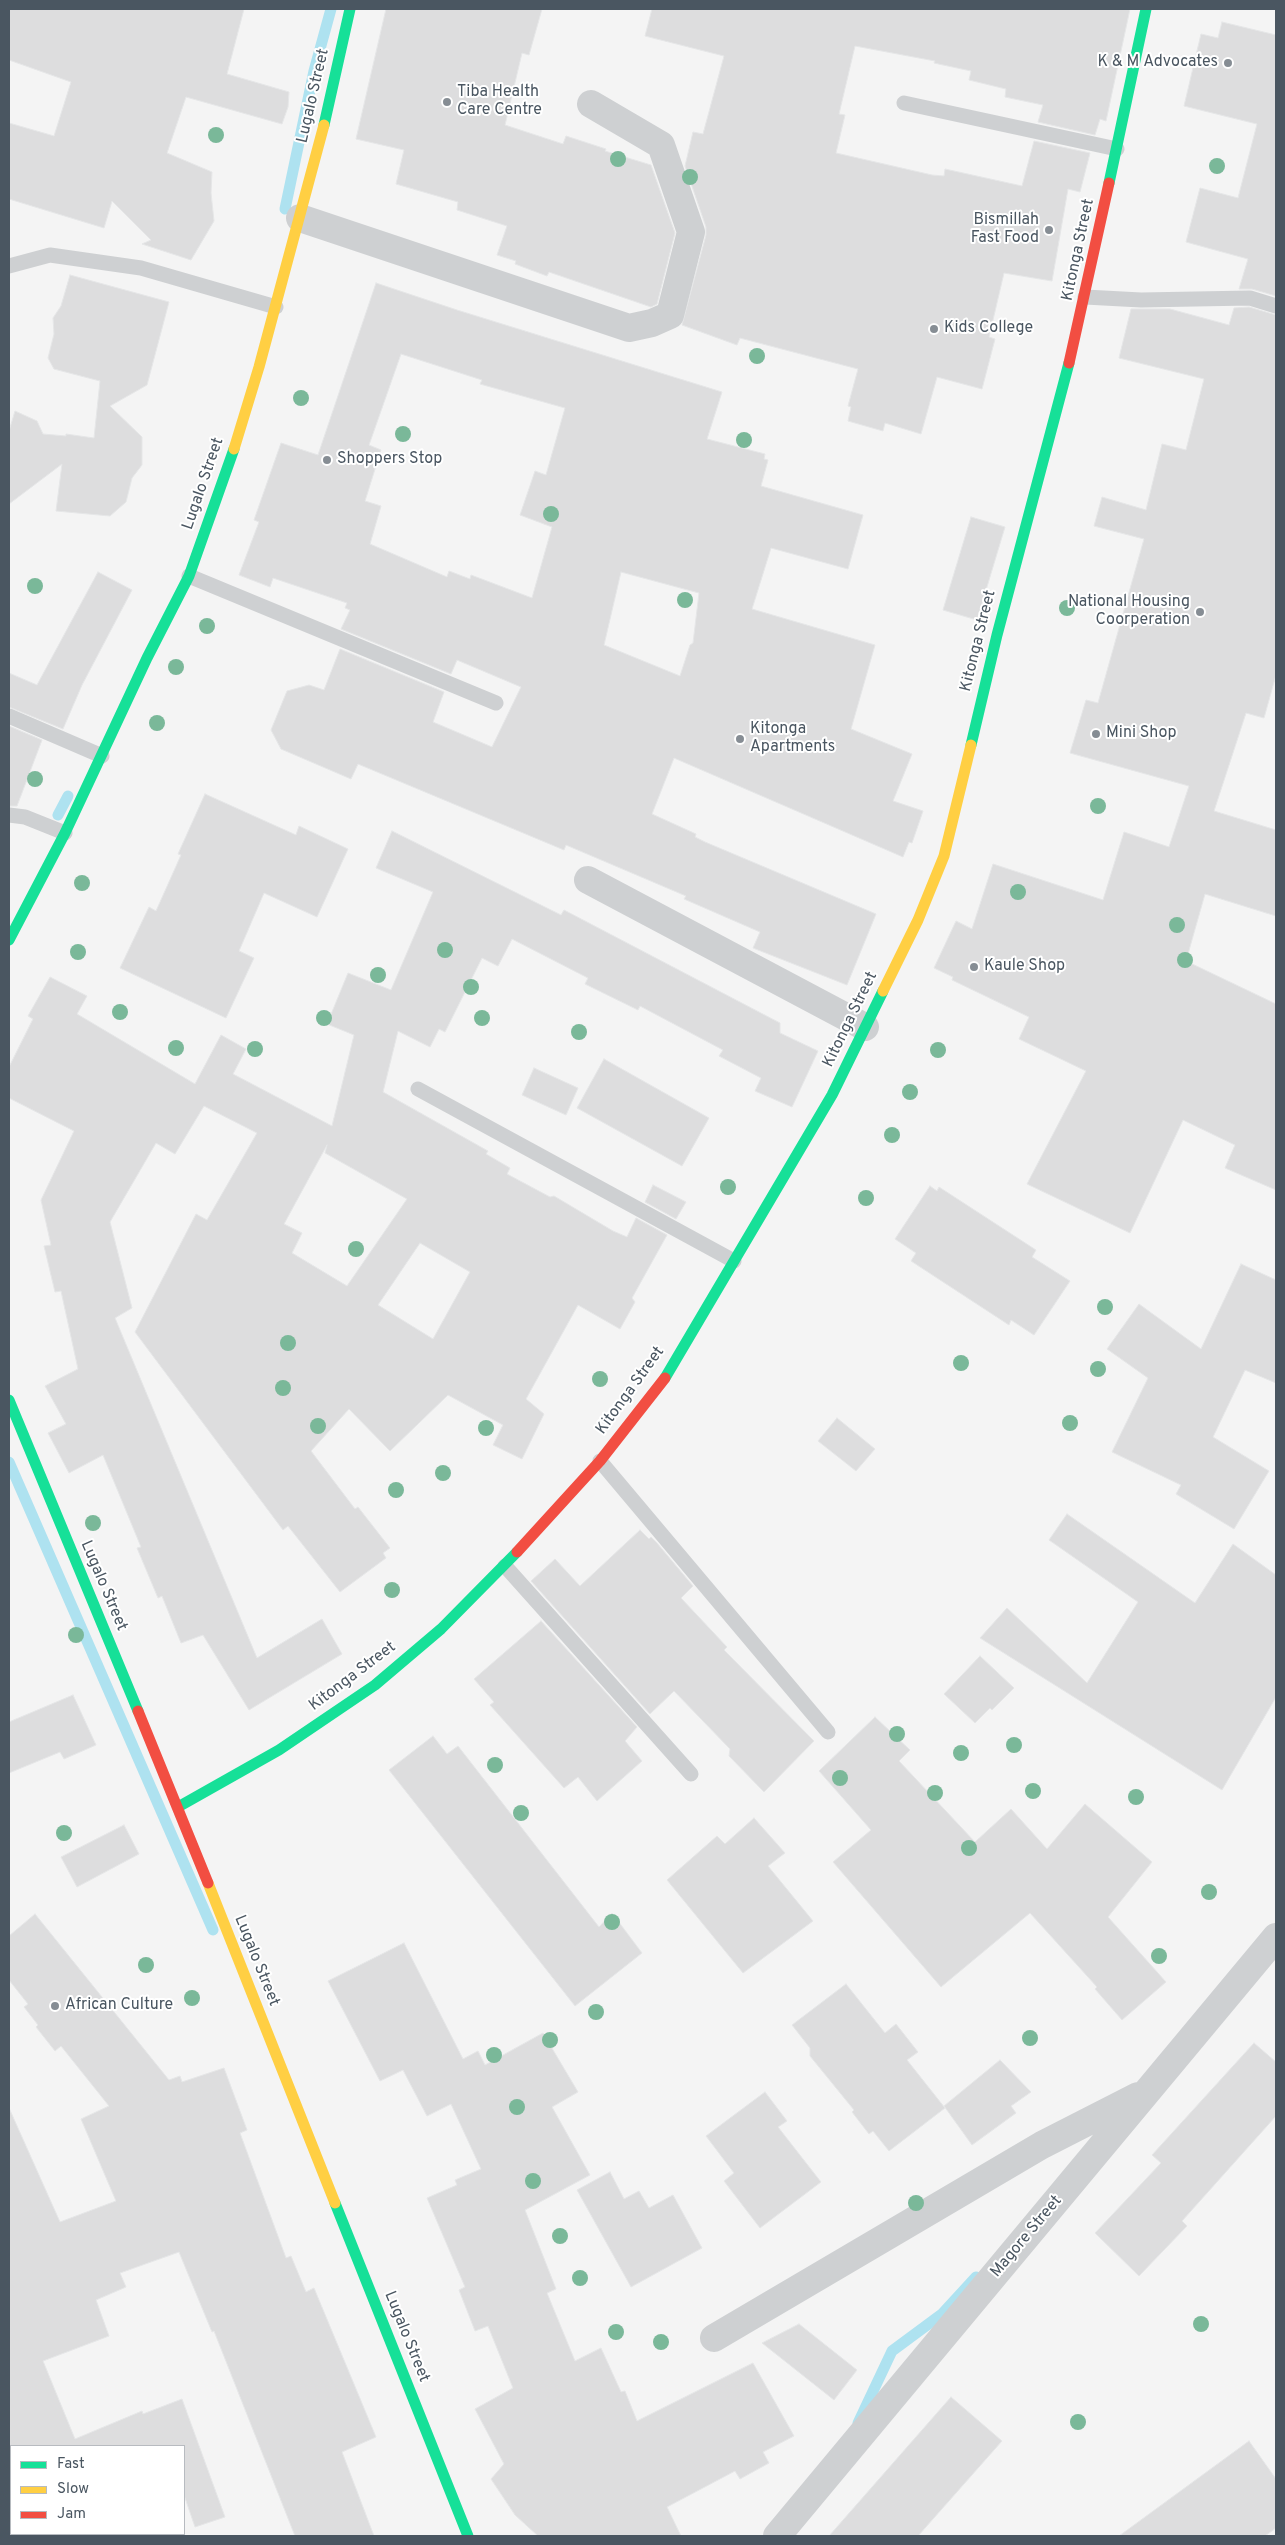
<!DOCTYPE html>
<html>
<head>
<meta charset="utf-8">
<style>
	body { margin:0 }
	#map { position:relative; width:1285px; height:2545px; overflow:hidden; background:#f4f4f4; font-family:Overpass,sans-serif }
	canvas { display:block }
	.frame { position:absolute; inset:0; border:10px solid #4a5661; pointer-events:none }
	.legend { position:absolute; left:10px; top:2445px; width:175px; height:90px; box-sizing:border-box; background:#fff; border:1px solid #b7bbc0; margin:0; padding:6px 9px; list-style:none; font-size:15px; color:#4a5661 }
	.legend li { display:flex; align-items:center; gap:10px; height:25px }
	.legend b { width:25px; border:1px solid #b7bbc0 }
</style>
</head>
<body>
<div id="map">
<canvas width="1285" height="2545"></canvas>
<div class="frame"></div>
<ul class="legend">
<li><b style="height:6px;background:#16e098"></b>Fast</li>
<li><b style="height:6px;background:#ffcf43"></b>Slow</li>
<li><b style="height:6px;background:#f24e42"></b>Jam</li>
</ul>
</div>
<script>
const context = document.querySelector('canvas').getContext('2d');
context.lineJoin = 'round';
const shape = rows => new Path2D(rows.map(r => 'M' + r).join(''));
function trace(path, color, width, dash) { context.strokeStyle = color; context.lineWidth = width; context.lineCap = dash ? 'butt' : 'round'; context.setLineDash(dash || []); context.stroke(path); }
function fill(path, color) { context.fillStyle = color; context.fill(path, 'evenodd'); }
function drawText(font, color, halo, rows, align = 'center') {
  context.font = font + ' Overpass,sans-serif'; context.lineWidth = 4; context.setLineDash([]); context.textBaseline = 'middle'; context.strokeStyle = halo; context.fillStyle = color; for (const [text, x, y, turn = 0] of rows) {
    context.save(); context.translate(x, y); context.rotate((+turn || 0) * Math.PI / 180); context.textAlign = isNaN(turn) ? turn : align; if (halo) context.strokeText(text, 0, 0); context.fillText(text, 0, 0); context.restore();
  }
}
trace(shape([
	[285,209,314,71,331,9],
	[58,815,68,796],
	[9,1462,213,1930],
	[858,2423,892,2351,942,2314,976,2277]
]), '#aee2f0', 11);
const building = shape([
	[9,9,244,9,227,74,289,92,288,107,282,124,186,97,167,153,212,172,211,193,214,221,191,260,142,244,151,240,112,201,104,228,9,199,9,123,54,136,71,82,9,60,9,9],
	[386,9,542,9,529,55,522,53,505,125,563,144,566,136,606,149,605,151,651,165,675,233,657,304,651,307,549,272,547,276,515,264,516,261,497,255,507,226,457,210,458,202,396,184,404,150,356,139,386,9],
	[652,9,1130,9,1106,121,1100,119,1095,135,1038,122,1043,105,1005,97,1006,89,969,80,971,71,934,63,935,61,855,46,839,114,845,115,836,153,932,175,944,176,945,169,1022,186,1034,141,1090,153,1080,192,1068,189,1052,281,1004,273,989,337,995,339,982,389,937,377,921,434,885,423,883,431,848,421,851,407,848,406,858,369,740,338,737,345,682,325,706,235,706,227,685,166,693,132,703,134,724,56,645,36,652,9],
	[1222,22,1276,35,1276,296,1252,289,1239,289,1248,259,1186,242,1200,188,1238,198,1257,124,1184,106,1201,34,1218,38,1222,22],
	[70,275,169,302,147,385,110,406,142,437,142,465,132,478,126,502,110,516,56,511,62,464,9,504,9,431,15,411,37,421,43,434,66,436,66,434,94,438,100,381,54,369,48,358,54,334,53,318,61,306,70,275],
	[376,283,457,310,722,392,707,439,765,454,764,459,768,460,761,486,863,515,848,569,771,548,752,609,875,645,851,729,912,754,893,801,923,811,912,843,909,842,903,857,674,758,652,814,696,834,695,837,705,842,876,914,847,985,753,948,760,932,684,899,686,896,566,845,564,850,358,764,351,779,281,749,271,730,287,691,309,685,324,690,340,649,444,692,433,722,492,747,521,687,457,660,451,674,341,629,350,610,345,608,347,603,273,578,270,587,239,575,259,522,254,520,281,443,318,455,376,283],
	[401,354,482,380,480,384,565,408,546,475,535,471,520,515,552,527,532,598,471,575,470,579,449,571,447,577,370,544,381,506,365,501,381,450,369,445,401,354],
	[621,572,699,593,693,643,690,645,680,676,604,645,621,572],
	[1249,307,1276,315,1276,675,1264,718,1246,713,1214,811,1276,830,1276,916,1205,894,1186,961,1276,1004,1276,1190,1225,1168,1235,1145,1183,1120,1130,1233,1027,1184,1086,1071,1019,1039,1029,1017,952,980,953,977,934,968,956,921,972,929,993,864,1103,900,1124,832,1169,847,1189,786,1070,753,1086,700,1098,703,1144,539,1094,526,1102,497,1146,510,1162,444,1186,450,1204,379,1119,358,1131,309,1170,309,1229,325,1234,308,1249,307],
	[971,517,1005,527,977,620,943,610,971,517],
	[98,572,132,590,82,685,63,729,9,707,9,673,37,685,98,572],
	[9,726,42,740,17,806,9,806,9,726],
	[205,794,296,835,299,826,348,849,317,917,264,893,239,951,254,958,226,1018,120,968,149,907,156,911,181,855,178,854,205,794],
	[392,831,561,915,564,910,780,1023,780,1033,818,1051,792,1107,755,1091,761,1078,719,1056,723,1050,640,1006,638,1010,585,984,588,978,512,939,498,966,482,958,445,1032,439,1029,430,1047,398,1031,383,1092,488,1151,486,1154,510,1168,507,1174,550,1197,554,1196,613,1231,627,1237,636,1218,667,1235,632,1298,635,1302,620,1329,578,1305,526,1399,544,1414,522,1459,493,1445,503,1425,448,1395,390,1451,349,1409,311,1451,355,1509,358,1507,390,1548,383,1553,386,1558,340,1592,288,1526,283,1530,135,1332,196,1214,207,1220,257,1133,204,1106,175,1154,156,1143,110,1222,132,1308,115,1318,257,1658,322,1619,342,1654,249,1710,203,1635,181,1643,162,1596,158,1598,137,1548,141,1547,103,1455,69,1473,48,1433,66,1424,45,1386,78,1369,61,1291,55,1292,44,1246,51,1245,41,1200,74,1131,9,1098,9,1067,33,1019,28,1016,50,977,87,996,77,1014,195,1084,221,1035,246,1049,233,1074,332,1126,354,1035,327,1024,348,973,391,990,433,892,376,868,392,831],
	[327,1145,325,1153,407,1199,347,1286,292,1253,302,1233,284,1224,327,1145],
	[420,1243,470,1272,433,1339,378,1305,420,1243],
	[604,1059,709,1118,682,1166,577,1108,604,1059],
	[534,1068,578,1088,566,1115,522,1095,534,1068],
	[653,1185,686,1202,676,1219,645,1202,653,1185],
	[930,1186,937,1191,939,1187,1036,1250,1032,1257,1070,1281,1034,1335,1011,1320,1009,1325,911,1261,916,1253,895,1239,930,1186],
	[1241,1264,1276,1280,1276,1383,1245,1370,1213,1437,1269,1471,1234,1529,1176,1494,1181,1485,1112,1452,1148,1378,1107,1349,1139,1304,1201,1349,1241,1264],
	[837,1418,875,1449,856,1471,818,1441,837,1418],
	[1067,1514,1195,1603,1233,1544,1276,1575,1276,1697,1222,1790,980,1638,1007,1608,1087,1683,1138,1602,1049,1540,1067,1514],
	[640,1530,649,1539,651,1537,657,1543,693,1586,681,1598,727,1647,724,1650,814,1741,764,1792,729,1756,730,1749,674,1691,650,1714,531,1581,555,1559,580,1586,640,1530],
	[541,1621,637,1727,625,1741,642,1761,597,1801,578,1777,564,1788,490,1705,494,1702,474,1679,541,1621],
	[980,1656,1014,1688,992,1710,990,1708,975,1723,944,1694,980,1656],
	[73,1695,96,1745,64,1759,60,1752,9,1773,9,1722,73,1695],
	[875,1717,910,1750,899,1761,975,1842,1011,1809,1047,1849,1085,1804,1152,1862,1108,1917,1166,1982,1122,2020,1095,1989,1097,1987,1030,1913,941,1987,833,1862,871,1830,819,1771,875,1717],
	[433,1736,447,1754,458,1746,599,1927,612,1913,642,1953,575,2006,389,1770,433,1736],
	[754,1818,785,1853,768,1866,813,1921,743,1973,667,1880,717,1836,725,1844,754,1818],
	[124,1825,139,1854,77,1887,61,1857,124,1825],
	[35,1914,169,2080,180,2076,182,2082,224,2068,247,2130,240,2133,286,2258,291,2256,306,2292,314,2288,376,2437,342,2452,374,2536,295,2536,214,2331,212,2332,179,2252,120,2273,126,2287,96,2300,109,2336,43,2361,75,2439,142,2411,143,2414,182,2399,225,2517,195,2527,184,2495,184,2446,9,2446,9,2108,60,2222,116,2201,81,2119,109,2106,61,2046,55,2051,36,2027,38,2025,24,2007,28,2004,9,1980,9,1936,35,1914],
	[404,1943,463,2059,478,2051,485,2065,543,2033,578,2092,552,2107,590,2175,525,2210,556,2289,547,2293,575,2361,601,2348,621,2392,625,2391,637,2421,753,2363,794,2436,763,2452,769,2463,740,2479,735,2471,667,2507,681,2536,538,2536,515,2515,491,2479,504,2464,475,2409,513,2388,488,2326,475,2331,459,2290,465,2287,427,2198,457,2185,455,2180,481,2169,451,2104,427,2116,403,2070,380,2081,328,1981,404,1943],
	[846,1984,885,2033,896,2024,918,2052,907,2060,945,2108,889,2151,873,2131,869,2134,852,2112,854,2110,810,2056,810,2048,792,2025,846,1984],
	[1254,2043,1276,2062,1276,2116,1182,2221,1187,2226,1139,2276,1095,2233,1161,2163,1152,2155,1254,2043],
	[1000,2060,1031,2092,1011,2106,1016,2113,972,2145,944,2106,1000,2060],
	[765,2092,787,2121,778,2127,821,2182,760,2228,724,2181,734,2173,706,2136,765,2092],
	[610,2172,624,2199,639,2191,649,2208,673,2195,702,2248,631,2287,577,2190,610,2172],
	[799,2324,857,2370,834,2400,762,2343,799,2324],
	[951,2397,1002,2441,918,2536,829,2536,951,2397],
	[1249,2441,1276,2479,1276,2528,1265,2536,1119,2536,1249,2441]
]);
fill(building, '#ddddde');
trace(building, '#e5e6e7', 1);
trace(shape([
	[904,103,1117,149],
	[9,266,50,255,141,268,276,307],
	[1085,297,1141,300,1250,298,1276,306],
	[189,576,496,703],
	[9,716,102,756],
	[9,815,25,817,65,833],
	[418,1089,734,1261],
	[600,1461,828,1732],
	[505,1566,691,1774]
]), '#ced0d2', 15);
trace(shape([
	[300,218,629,328,652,323,670,315,691,232,661,145,591,104],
	[588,880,865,1027],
	[714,2338,1042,2145,1138,2096],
	[777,2536,1276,1937]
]), '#ced0d2', 28);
trace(shape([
	[324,125,350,9],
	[1109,183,1146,9],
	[971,745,997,635,1069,363],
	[9,940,65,833,147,658,189,576,234,449],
	[665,1378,832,1095,883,991],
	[9,1400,138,1711],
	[178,1807,279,1750,375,1685,441,1629,517,1552],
	[335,2203,468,2536]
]), '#16e098', 11);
trace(shape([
	[234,449,259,367,324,125],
	[883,991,918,920,944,856,971,745],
	[208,1883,335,2203]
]), '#ffcf43', 11);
trace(shape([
	[1069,363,1109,183],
	[517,1552,600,1461,665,1378],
	[138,1711,208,1883]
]), '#f24e42', 11);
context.fillStyle = '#7ab899';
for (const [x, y] of [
	[216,135],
	[618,159],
	[1217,166],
	[690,177],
	[757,356],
	[301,398],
	[403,434],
	[744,440],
	[551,514],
	[35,586],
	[685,600],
	[1067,608],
	[207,626],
	[176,667],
	[157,723],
	[35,779],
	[1098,806],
	[82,883],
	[1018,892],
	[1177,925],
	[445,950],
	[78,952],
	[1185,960],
	[378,975],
	[471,987],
	[120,1012],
	[324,1018],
	[482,1018],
	[579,1032],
	[176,1048],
	[255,1049],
	[938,1050],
	[910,1092],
	[892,1135],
	[728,1187],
	[866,1198],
	[356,1249],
	[1105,1307],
	[288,1343],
	[961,1363],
	[1098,1369],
	[600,1379],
	[283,1388],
	[1070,1423],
	[318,1426],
	[486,1428],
	[443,1473],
	[396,1490],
	[93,1523],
	[392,1590],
	[76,1635],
	[897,1734],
	[1014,1745],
	[961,1753],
	[495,1765],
	[840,1778],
	[1033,1791],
	[935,1793],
	[1136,1797],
	[521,1813],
	[64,1833],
	[969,1848],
	[1209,1892],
	[612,1922],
	[1159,1956],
	[146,1965],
	[192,1998],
	[596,2012],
	[1030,2038],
	[550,2040],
	[494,2055],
	[517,2107],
	[533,2181],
	[916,2203],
	[560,2236],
	[580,2278],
	[1201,2324],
	[616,2332],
	[661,2342],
	[1078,2422]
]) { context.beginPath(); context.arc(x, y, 8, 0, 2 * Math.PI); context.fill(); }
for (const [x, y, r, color] of [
	[1228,63,5,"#868d94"],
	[447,102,5,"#868d94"],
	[1049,230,5,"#868d94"],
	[934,329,5,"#868d94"],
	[327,460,5,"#868d94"],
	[1200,612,5,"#868d94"],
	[1096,734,5,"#868d94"],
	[740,739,5,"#868d94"],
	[974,967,5,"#868d94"],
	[55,2006,5,"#868d94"]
]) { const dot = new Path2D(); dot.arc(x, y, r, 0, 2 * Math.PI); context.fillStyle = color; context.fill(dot); trace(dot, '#fff', 2); }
drawText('16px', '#4a5661', '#fff', [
	["K & M Advocates",1218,63,"right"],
	["Tiba Health",457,93],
	["Care Centre",457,111],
	["Bismillah",1039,221,"right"],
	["Fast Food",1039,239,"right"],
	["Kids College",944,329],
	["Shoppers Stop",337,460],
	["National Housing",1190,603,"right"],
	["Coorperation",1190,621,"right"],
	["Kitonga",750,730],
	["Apartments",750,748],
	["Mini Shop",1106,734],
	["Kaule Shop",984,967],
	["African Culture",65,2006]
], 'left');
drawText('16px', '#4a5661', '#fff', [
	["Lugalo Street",314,96,-77],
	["Kitonga Street",1079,250,-78],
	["Lugalo Street",204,484,-71],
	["Kitonga Street",979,641,-76],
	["Kitonga Street",851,1020,-64],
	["Kitonga Street",631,1391,-54],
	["Lugalo Street",103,1586,67],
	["Kitonga Street",353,1677,-37],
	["Lugalo Street",256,1961,68],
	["Magore Street",1027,2237,-50],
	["Lugalo Street",406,2337,68]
]);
</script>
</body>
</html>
